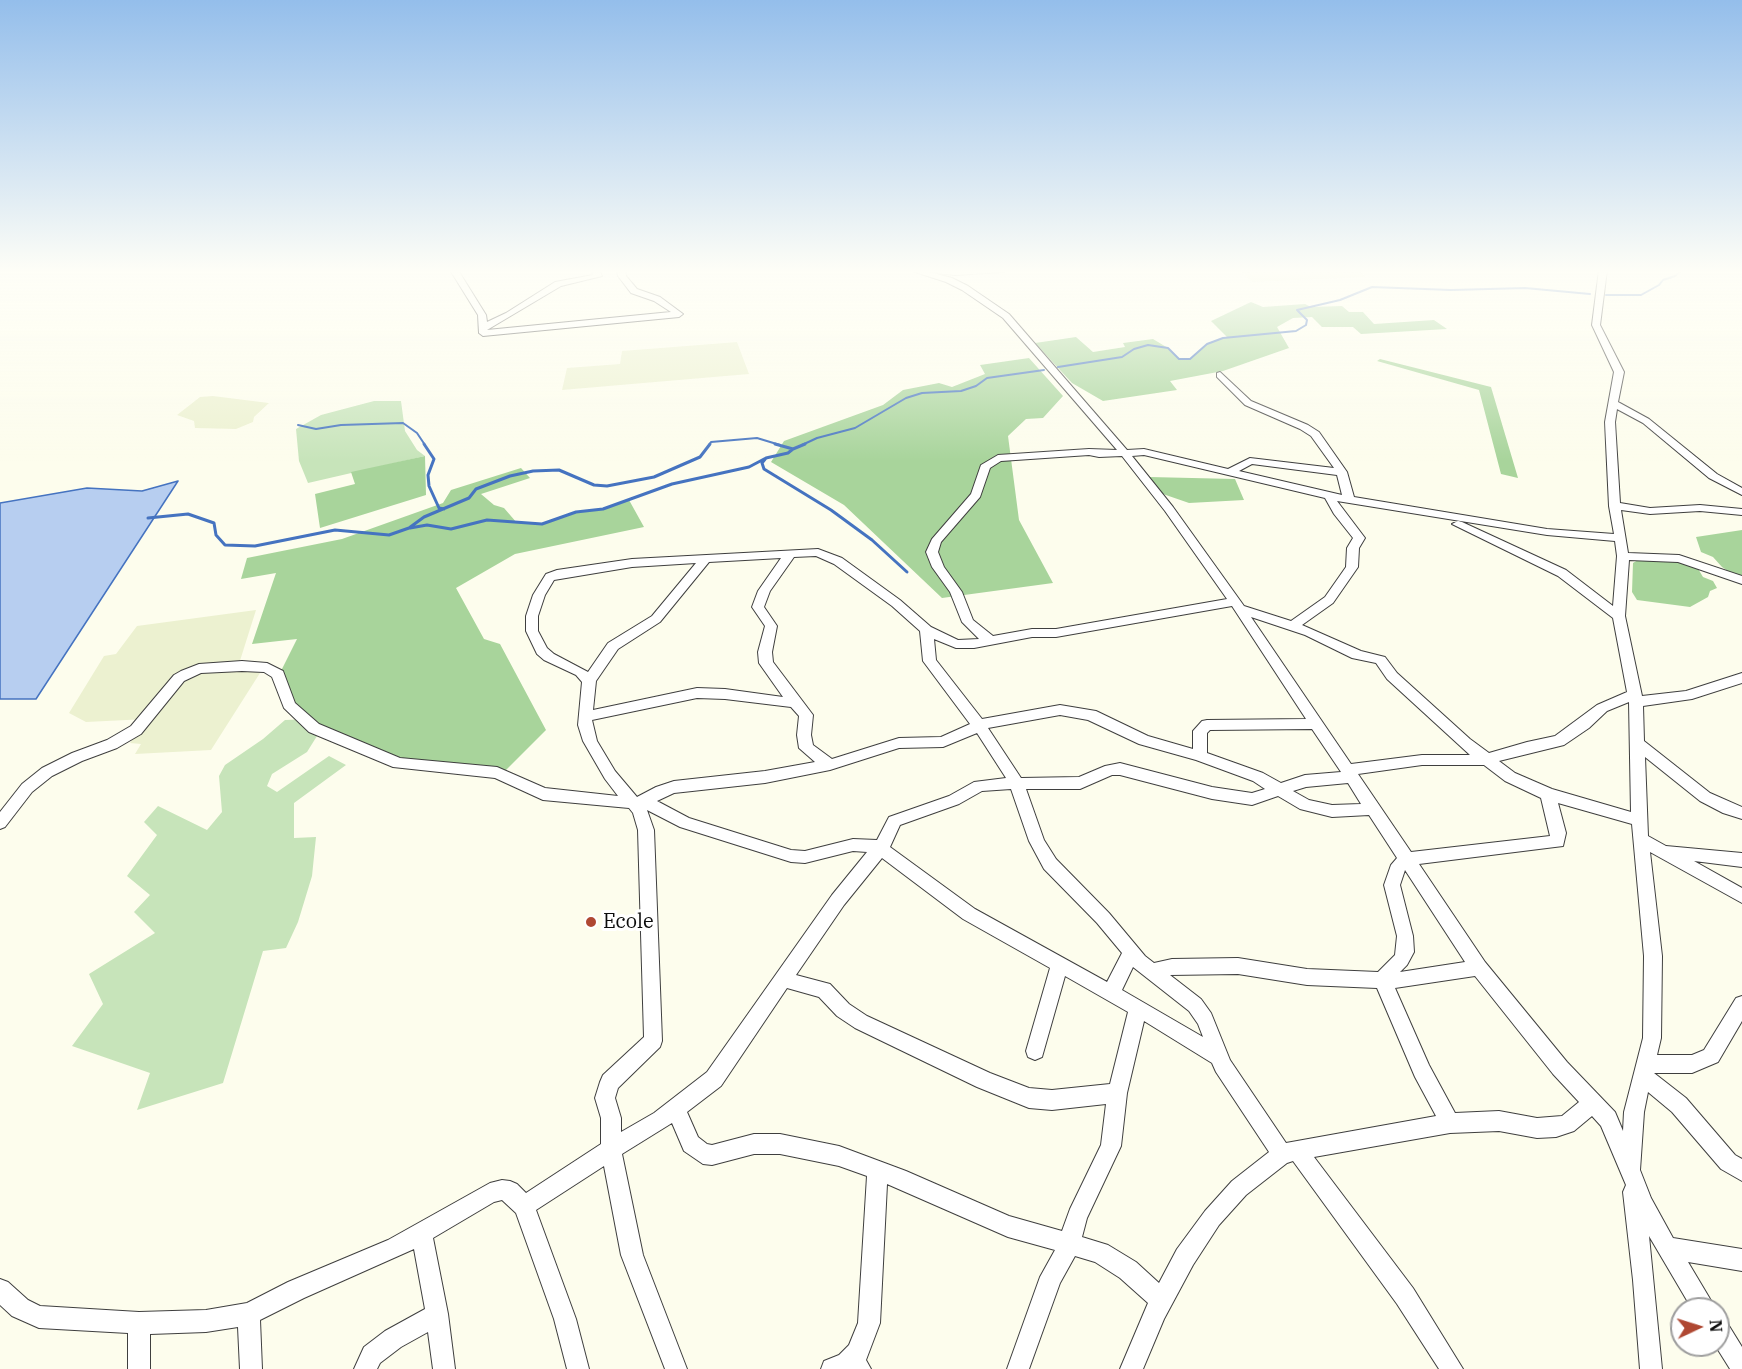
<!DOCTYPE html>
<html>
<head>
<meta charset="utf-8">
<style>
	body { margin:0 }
	#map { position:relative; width:1742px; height:1369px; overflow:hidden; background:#fdfded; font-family:"IBM Plex Serif",serif }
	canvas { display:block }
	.north { position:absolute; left:1670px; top:1297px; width:60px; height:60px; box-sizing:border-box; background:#fff; border:2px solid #9e9e9e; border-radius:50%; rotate:86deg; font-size:16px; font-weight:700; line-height:24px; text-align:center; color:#0c0c0c }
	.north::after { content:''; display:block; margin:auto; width:21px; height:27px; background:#af4832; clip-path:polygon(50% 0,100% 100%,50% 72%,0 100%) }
</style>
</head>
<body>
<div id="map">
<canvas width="1742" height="1369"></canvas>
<div class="north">N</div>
</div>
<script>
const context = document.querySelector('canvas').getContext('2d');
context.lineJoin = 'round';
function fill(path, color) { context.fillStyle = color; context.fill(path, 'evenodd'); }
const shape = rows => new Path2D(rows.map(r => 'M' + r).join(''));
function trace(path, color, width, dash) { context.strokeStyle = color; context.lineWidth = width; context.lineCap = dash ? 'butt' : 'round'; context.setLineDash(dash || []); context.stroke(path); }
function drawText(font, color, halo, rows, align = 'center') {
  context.font = font + ' "IBM Plex Serif",serif'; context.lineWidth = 6; context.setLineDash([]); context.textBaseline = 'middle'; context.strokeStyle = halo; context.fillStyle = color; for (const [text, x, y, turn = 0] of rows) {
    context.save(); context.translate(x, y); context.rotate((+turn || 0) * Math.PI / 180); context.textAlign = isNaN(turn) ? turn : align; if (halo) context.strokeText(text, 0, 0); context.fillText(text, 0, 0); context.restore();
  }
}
fill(shape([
	[1240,270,1358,270,1366,277,1252,282],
	[737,342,749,374,562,390,567,368,620,364,622,351],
	[213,396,269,403,254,417,253,422,236,429,195,428,194,421,177,415,200,397],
	[256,610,238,667,260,673,211,750,135,754,141,744,130,743,147,719,86,722,69,713,104,656,116,654,137,626]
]), '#ecf1d0');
fill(shape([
	[374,401,401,401,405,431,417,450,425,456,308,483,299,461,296,429,321,415],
	[311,719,322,728,307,752,272,774,267,786,277,792,329,756,346,765,294,803,294,838,316,837,312,876,298,922,286,948,263,951,223,1083,137,1110,150,1073,72,1046,103,1004,89,974,155,933,134,912,150,895,127,876,157,835,144,822,158,806,207,830,222,812,219,776,225,765,263,739,285,720]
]), '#c7e4ba');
fill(shape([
	[1251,302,1263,307,1305,304,1311,307,1342,306,1349,312,1363,312,1374,324,1434,320,1447,329,1361,334,1353,327,1322,327,1312,317,1293,318,1277,327,1289,348,1223,371,1170,381,1177,390,1103,401,1072,383,1035,343,1076,337,1093,352,1125,347,1123,343,1153,339,1168,348,1179,359,1190,359,1207,344,1227,337,1211,321],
	[1029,358,1063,396,1043,418,1026,419,1008,436,1019,520,1053,583,942,598,844,505,771,462,784,441,883,405,903,390,939,383,952,387,985,374,980,365],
	[1380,359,1491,387,1518,478,1501,474,1479,390,1377,361],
	[425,456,426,495,320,528,315,494,355,484,351,472],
	[521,468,530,478,481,494,494,505,504,508,517,523,542,524,576,512,603,509,629,500,644,527,515,554,456,588,484,639,500,644,546,730,505,771,429,763,385,755,362,742,322,728,296,710,280,673,297,639,252,644,276,573,241,579,247,558,342,539,443,503,451,490],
	[1149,477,1235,479,1244,500,1189,503,1163,494],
	[1742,530,1742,578,1735,576,1722,567,1713,557,1701,552,1696,537],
	[1638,560,1694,562,1703,577,1713,581,1717,588,1710,591,1708,597,1690,607,1637,600,1632,592,1633,563]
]), '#a8d49b');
const water = shape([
	[178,481,36,699,0,699,0,503,87,488,142,491,178,481]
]);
fill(water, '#b7cef0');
trace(water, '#4573c0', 1.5);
trace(shape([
	[1606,295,1641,295,1659,285,1663,280,1675,276,1680,272,1679,270],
	[1058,367,1122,357,1134,349,1148,345,1168,348,1179,359,1190,359,1207,344,1223,338,1296,331,1306,325,1307,320,1297,310,1340,300,1372,287,1451,290,1525,288,1590,294],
	[298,425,316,429,341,425,403,423,417,433,425,445],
	[709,445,711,442,757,438,780,445],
	[802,445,817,438,855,428,906,398,922,393,961,391,976,386,987,378,1044,370]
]), '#4573c0', 2);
trace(shape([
	[424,444,434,459,428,475,429,486,439,508,444,509],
	[775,444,793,449,805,444],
	[793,449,788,453,766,458,762,463,764,469,831,510,872,540,907,572],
	[148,518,188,514,214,523,216,535,225,545,255,546,335,530,389,535,409,528,424,517,469,498,476,489,510,476,533,471,559,470,594,485,607,486,654,477,700,457,710,444],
	[410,528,427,525,451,529,487,520,542,524,576,512,603,509,672,484,749,467,766,458]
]), '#4573c0', 3);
const minor = shape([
	[450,270,458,270,486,315,487,322,506,313,555,282,593,275,591,270,599,270,602,276,561,286,487,330,671,312,654,301,631,293,618,276,617,270,625,270,626,276,637,289,660,297,683,314,679,317,483,336,479,333,478,315,450,270],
	[909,270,921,270,952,278,968,286,1009,314,1127,450,1144,449,1228,469,1250,458,1334,468,1311,436,1300,429,1245,405,1217,377,1217,373,1220,372,1251,401,1308,425,1319,432,1347,472,1354,497,1547,529,1614,534,1609,506,1605,422,1614,372,1592,325,1599,270,1607,270,1600,325,1624,372,1618,402,1649,419,1717,474,1742,488,1742,495,1709,478,1643,423,1617,409,1615,422,1620,503,1650,508,1700,505,1742,509,1742,515,1700,511,1650,514,1621,510,1628,553,1679,555,1742,576,1742,584,1678,562,1629,560,1625,616,1642,696,1686,691,1742,673,1742,683,1692,699,1643,706,1644,741,1710,793,1742,807,1742,819,1723,813,1700,801,1645,757,1648,836,1666,846,1742,853,1742,867,1694,861,1742,888,1742,903,1650,852,1662,956,1661,1038,1657,1055,1692,1055,1704,1050,1736,998,1742,996,1742,1021,1718,1062,1692,1073,1654,1073,1686,1098,1735,1155,1742,1159,1742,1181,1721,1169,1672,1112,1648,1092,1644,1112,1640,1170,1651,1198,1673,1238,1742,1249,1742,1271,1688,1262,1716,1309,1692,1309,1649,1236,1662,1369,1640,1369,1633,1280,1623,1192,1626,1185,1601,1126,1592,1116,1574,1131,1556,1137,1537,1138,1499,1131,1450,1133,1314,1157,1413,1288,1463,1369,1439,1369,1397,1304,1293,1161,1287,1163,1246,1195,1219,1225,1193,1265,1164,1319,1143,1369,1120,1369,1148,1303,1120,1278,1095,1262,1075,1256,1060,1283,1029,1369,1007,1369,1040,1277,1055,1250,1008,1237,887,1184,880,1323,866,1360,871,1369,821,1369,824,1361,839,1355,849,1345,858,1323,867,1176,839,1166,780,1154,754,1154,712,1165,703,1164,684,1151,672,1123,622,1154,643,1255,687,1369,665,1369,621,1255,604,1166,536,1210,576,1319,589,1369,567,1369,554,1319,516,1213,502,1200,494,1202,433,1238,448,1314,455,1369,433,1369,428,1332,401,1347,380,1363,377,1369,354,1369,364,1347,385,1331,425,1309,414,1249,304,1298,260,1320,262,1369,240,1369,238,1327,206,1332,150,1334,150,1369,128,1369,128,1333,39,1328,12,1316,0,1305,0,1279,8,1282,28,1300,40,1306,139,1312,206,1310,247,1303,288,1282,388,1240,490,1183,502,1180,510,1181,517,1184,526,1193,601,1144,601,1118,595,1098,600,1082,603,1075,644,1037,638,830,633,813,629,808,543,800,495,778,393,767,309,732,284,708,272,677,264,672,242,671,201,673,184,681,141,734,117,748,82,761,52,776,32,792,5,827,0,829,0,812,22,784,42,768,72,753,107,740,131,726,174,675,181,671,199,664,242,661,267,663,283,671,295,703,319,724,400,758,497,767,545,788,618,796,605,779,583,741,578,725,582,682,576,675,544,660,537,654,526,631,526,616,533,595,546,574,557,570,632,559,818,549,842,558,900,600,931,627,958,640,979,639,962,622,950,592,932,567,926,552,932,539,971,494,981,465,998,455,1089,449,1117,450,1003,318,962,290,946,282,909,270],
	[1089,455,1099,457,1122,456,1165,511,1227,599,1056,629,1032,629,993,636,973,620,962,592,944,567,938,552,941,542,980,497,990,468,1001,461,1089,455],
	[1144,455,1325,498,1334,514,1353,538,1347,548,1346,567,1325,597,1291,621,1244,606,1173,507,1132,456,1144,455],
	[1252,464,1337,475,1342,495,1239,471,1252,464],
	[1337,501,1547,535,1615,541,1617,556,1613,606,1566,570,1462,522,1458,521,1452,524,1558,576,1613,618,1627,692,1597,705,1555,736,1527,742,1489,753,1470,739,1397,673,1385,657,1361,651,1302,625,1333,603,1358,567,1359,548,1365,538,1337,501],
	[816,556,834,564,892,606,920,631,923,661,970,724,941,737,899,738,832,759,813,745,811,735,813,715,773,662,772,652,777,626,764,607,770,591,794,557,816,556],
	[781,558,758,591,752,607,765,626,758,652,759,663,783,697,725,689,697,688,593,710,596,681,618,649,660,622,709,562,781,558],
	[696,563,652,616,608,643,588,672,554,654,547,648,538,631,538,616,545,595,554,580,632,567,696,563],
	[1232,606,1306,719,1207,720,1202,721,1193,731,1193,749,1148,736,1096,711,1060,705,982,719,936,660,934,639,956,648,974,648,1032,637,1056,637,1232,606],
	[1251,617,1305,635,1352,658,1376,663,1387,679,1470,755,1422,755,1351,764,1251,617],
	[697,698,725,699,791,707,799,716,797,735,799,748,815,762,765,771,674,781,656,787,637,797,615,771,597,741,592,720,697,698],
	[1629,702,1631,812,1552,789,1515,773,1499,761,1564,745,1589,728,1607,711,1629,702],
	[1060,715,1088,720,1139,744,1196,760,1253,781,1265,789,1252,793,1212,787,1120,763,1105,766,1079,777,1021,778,988,728,1060,715],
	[1312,729,1341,772,1305,775,1281,783,1263,773,1207,753,1207,733,1210,730,1312,729],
	[977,733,1006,778,974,782,949,796,889,817,877,840,853,839,805,851,791,850,689,818,657,801,674,793,765,783,830,770,899,748,943,747,977,733],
	[1422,765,1484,765,1505,781,1541,798,1550,836,1411,852,1358,774,1422,765],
	[1112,775,1120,775,1212,799,1252,805,1278,796,1300,809,1332,817,1369,815,1397,858,1391,865,1384,885,1397,936,1395,955,1378,972,1307,969,1238,958,1172,959,1154,963,1145,956,1109,913,1056,859,1044,840,1026,789,1080,789,1112,775],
	[1348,783,1361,804,1332,805,1309,800,1293,791,1306,787,1348,783],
	[1011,789,1029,841,1044,869,1097,923,1122,953,1107,982,975,909,890,847,900,825,959,804,982,791,1011,789],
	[1558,803,1632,824,1644,956,1643,1038,1624,1112,1623,1131,1615,1112,1567,1062,1485,962,1419,864,1563,846,1566,833,1558,803],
	[647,810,680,827,791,862,805,863,853,851,867,852,832,895,707,1072,654,1113,621,1132,621,1118,615,1098,618,1088,660,1047,662,1041,654,830,647,810],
	[882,858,963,919,1050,968,1026,1051,1028,1057,1035,1060,1042,1057,1065,976,1128,1012,1110,1084,1052,1090,1029,1088,990,1073,867,1016,849,1004,830,984,796,975,844,905,882,858],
	[1405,870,1465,962,1400,972,1407,965,1414,952,1413,936,1400,885,1405,870],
	[1133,967,1189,1011,1198,1024,1203,1037,1122,990,1133,967],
	[1238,974,1307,985,1377,988,1415,1077,1436,1116,1286,1143,1230,1060,1211,1013,1201,999,1170,975,1238,974],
	[1475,976,1553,1074,1579,1102,1562,1116,1537,1118,1499,1111,1455,1113,1429,1065,1395,988,1475,976],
	[787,988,819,997,837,1016,855,1028,977,1087,1029,1108,1052,1110,1106,1104,1101,1145,1070,1209,1062,1231,1009,1216,906,1171,839,1146,780,1134,754,1134,712,1145,707,1144,698,1137,687,1112,721,1086,787,988],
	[1144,1021,1212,1063,1216,1072,1269,1152,1232,1181,1205,1211,1177,1249,1159,1283,1136,1262,1108,1245,1082,1237,1087,1218,1121,1146,1127,1093,1144,1021],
	[937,270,955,271,1007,270,1003,272,955,275,937,273,937,270],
	[1718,1318,1726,1321,1742,1347,1742,1369,1730,1369,1715,1345,1718,1345,1718,1318]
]);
trace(minor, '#3f3f3f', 2);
fill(minor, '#fff');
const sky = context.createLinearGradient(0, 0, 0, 461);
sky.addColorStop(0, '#94beeb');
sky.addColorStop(0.59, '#fefef7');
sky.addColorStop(1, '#fefef700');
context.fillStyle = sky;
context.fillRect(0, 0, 1742, 461);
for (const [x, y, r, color] of [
	[591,922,6,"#af4832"]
]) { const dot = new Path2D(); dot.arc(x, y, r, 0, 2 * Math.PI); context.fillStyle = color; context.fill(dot); trace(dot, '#fff', 2); }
drawText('20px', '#0c0c0c', '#fff', [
	["Ecole",603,922]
], 'left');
</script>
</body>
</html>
